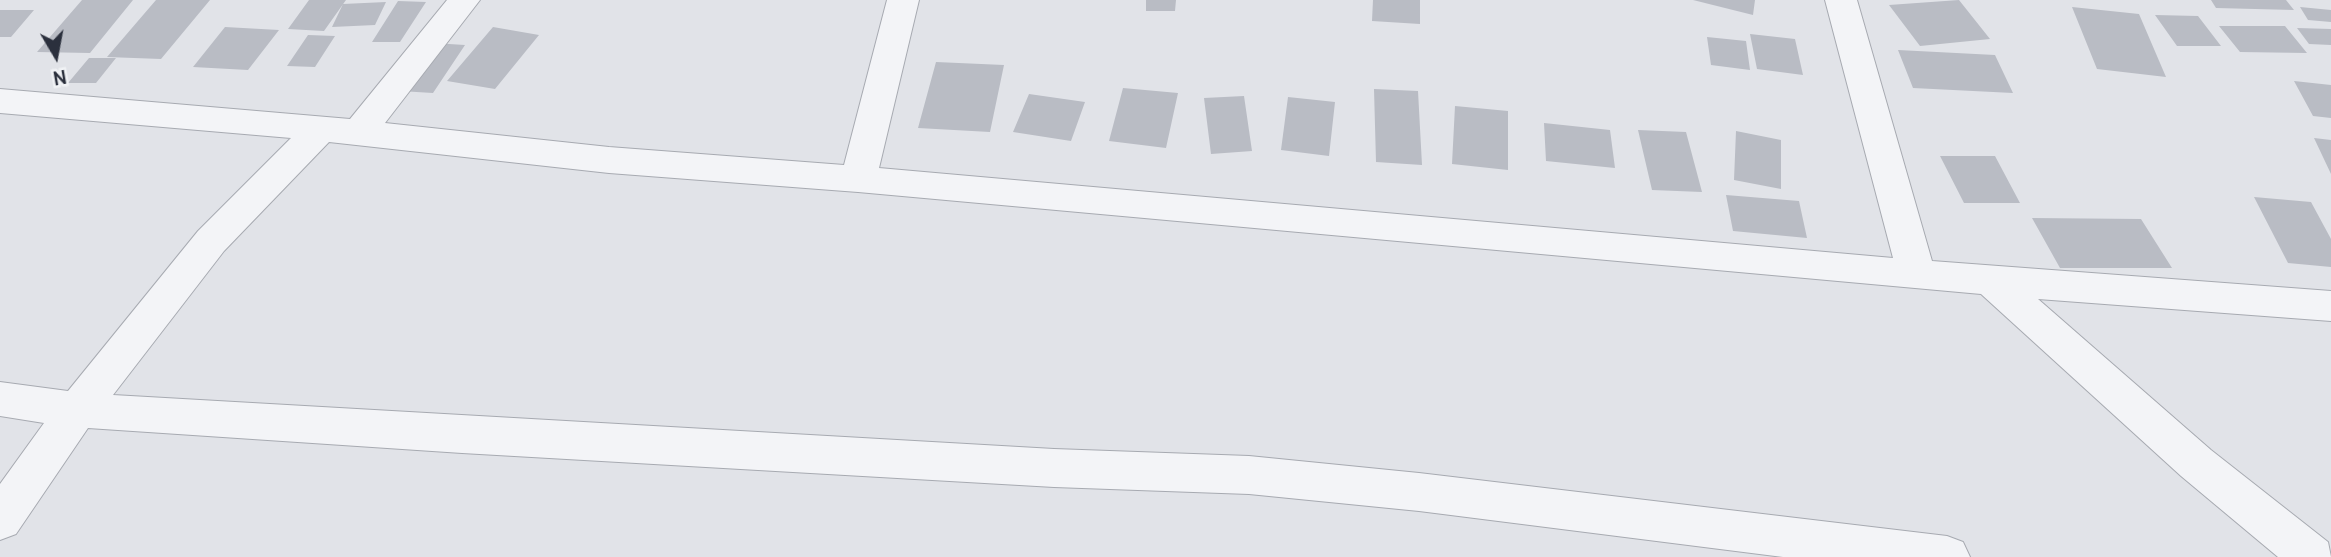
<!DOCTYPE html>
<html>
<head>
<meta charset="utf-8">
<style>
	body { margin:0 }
	#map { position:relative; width:2331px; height:557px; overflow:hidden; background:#e1e3e8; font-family:Cabin,sans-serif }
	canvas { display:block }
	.north { position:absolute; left:21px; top:21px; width:70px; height:70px; -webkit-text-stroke:5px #f0f2f5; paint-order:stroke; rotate:170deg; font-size:19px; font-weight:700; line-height:28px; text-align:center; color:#2b303d }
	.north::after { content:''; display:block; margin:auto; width:24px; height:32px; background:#2b303d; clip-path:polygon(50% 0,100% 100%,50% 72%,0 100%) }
</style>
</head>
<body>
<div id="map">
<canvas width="2331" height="557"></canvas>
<div class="north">N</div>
</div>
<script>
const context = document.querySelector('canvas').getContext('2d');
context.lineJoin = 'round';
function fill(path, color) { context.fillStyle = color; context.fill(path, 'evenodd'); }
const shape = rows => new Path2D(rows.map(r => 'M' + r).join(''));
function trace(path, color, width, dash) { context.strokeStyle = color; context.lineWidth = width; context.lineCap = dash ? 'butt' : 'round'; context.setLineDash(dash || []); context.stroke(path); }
fill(shape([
	[82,0,133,0,90,53,37,52],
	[156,0,210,0,161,59,107,57],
	[309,0,346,0,324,31,288,29],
	[1146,0,1176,0,1175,11,1146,11],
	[1373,0,1420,0,1420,24,1372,21],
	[1693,0,1755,0,1753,15],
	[1959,0,1990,39,1920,46,1889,5],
	[2211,0,2286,0,2294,10,2216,8],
	[398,1,426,2,400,42,372,42],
	[386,2,375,25,332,27,343,4],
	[2072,7,2139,14,2166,77,2097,69],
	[2300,7,2331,10,2331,22,2308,20],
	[0,10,34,10,11,37,0,37],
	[2155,15,2198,16,2221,46,2177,46],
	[2219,26,2285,26,2307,53,2240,52],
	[225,27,279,30,248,70,193,67],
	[493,27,539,35,495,89,447,81],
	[2297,28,2331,29,2331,45,2309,44],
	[1750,34,1795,39,1803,75,1757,69],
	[308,35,335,36,315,67,287,66],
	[1707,37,1746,41,1750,70,1711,65],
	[433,43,465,45,433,93,400,91],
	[1898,50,1995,55,2013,93,1913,88],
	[89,58,116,58,96,83,68,83],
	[936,62,1004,65,990,132,918,128],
	[2294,81,2331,85,2331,118,2313,116],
	[1123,88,1178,93,1166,148,1109,141],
	[1374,89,1418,91,1422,165,1376,162],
	[1029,94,1085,102,1071,141,1013,132],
	[1244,96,1252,151,1211,154,1204,98],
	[1288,97,1335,102,1329,156,1281,150],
	[1455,106,1508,111,1508,170,1452,164],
	[1544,123,1610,130,1615,168,1546,161],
	[1638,130,1686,132,1702,192,1652,190],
	[1736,131,1781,140,1781,189,1734,180],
	[2314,138,2331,140,2331,174],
	[1940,156,1995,156,2020,203,1964,203],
	[1726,195,1799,201,1807,238,1733,231],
	[2254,197,2311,202,2331,239,2331,267,2288,263],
	[2032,218,2141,219,2172,268,2060,268]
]), '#b9bcc4');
const minor = shape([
	[447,0,480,0,385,123,609,147,844,165,887,0,919,0,879,168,1893,258,1825,0,1857,0,1932,261,2331,291,2331,321,2038,299,2211,450,2328,542,2331,557,2278,557,2181,476,1981,294,858,192,609,173,329,142,224,251,113,395,1054,449,1249,456,1419,473,1947,536,1963,542,1970,557,1783,557,1419,511,1249,494,1054,487,462,453,88,428,16,534,0,540,0,484,44,423,0,416,0,382,68,391,198,231,291,138,0,113,0,89,350,119,447,0]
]);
trace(minor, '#a7aab1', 2);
fill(minor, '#f3f4f7');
</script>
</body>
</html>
